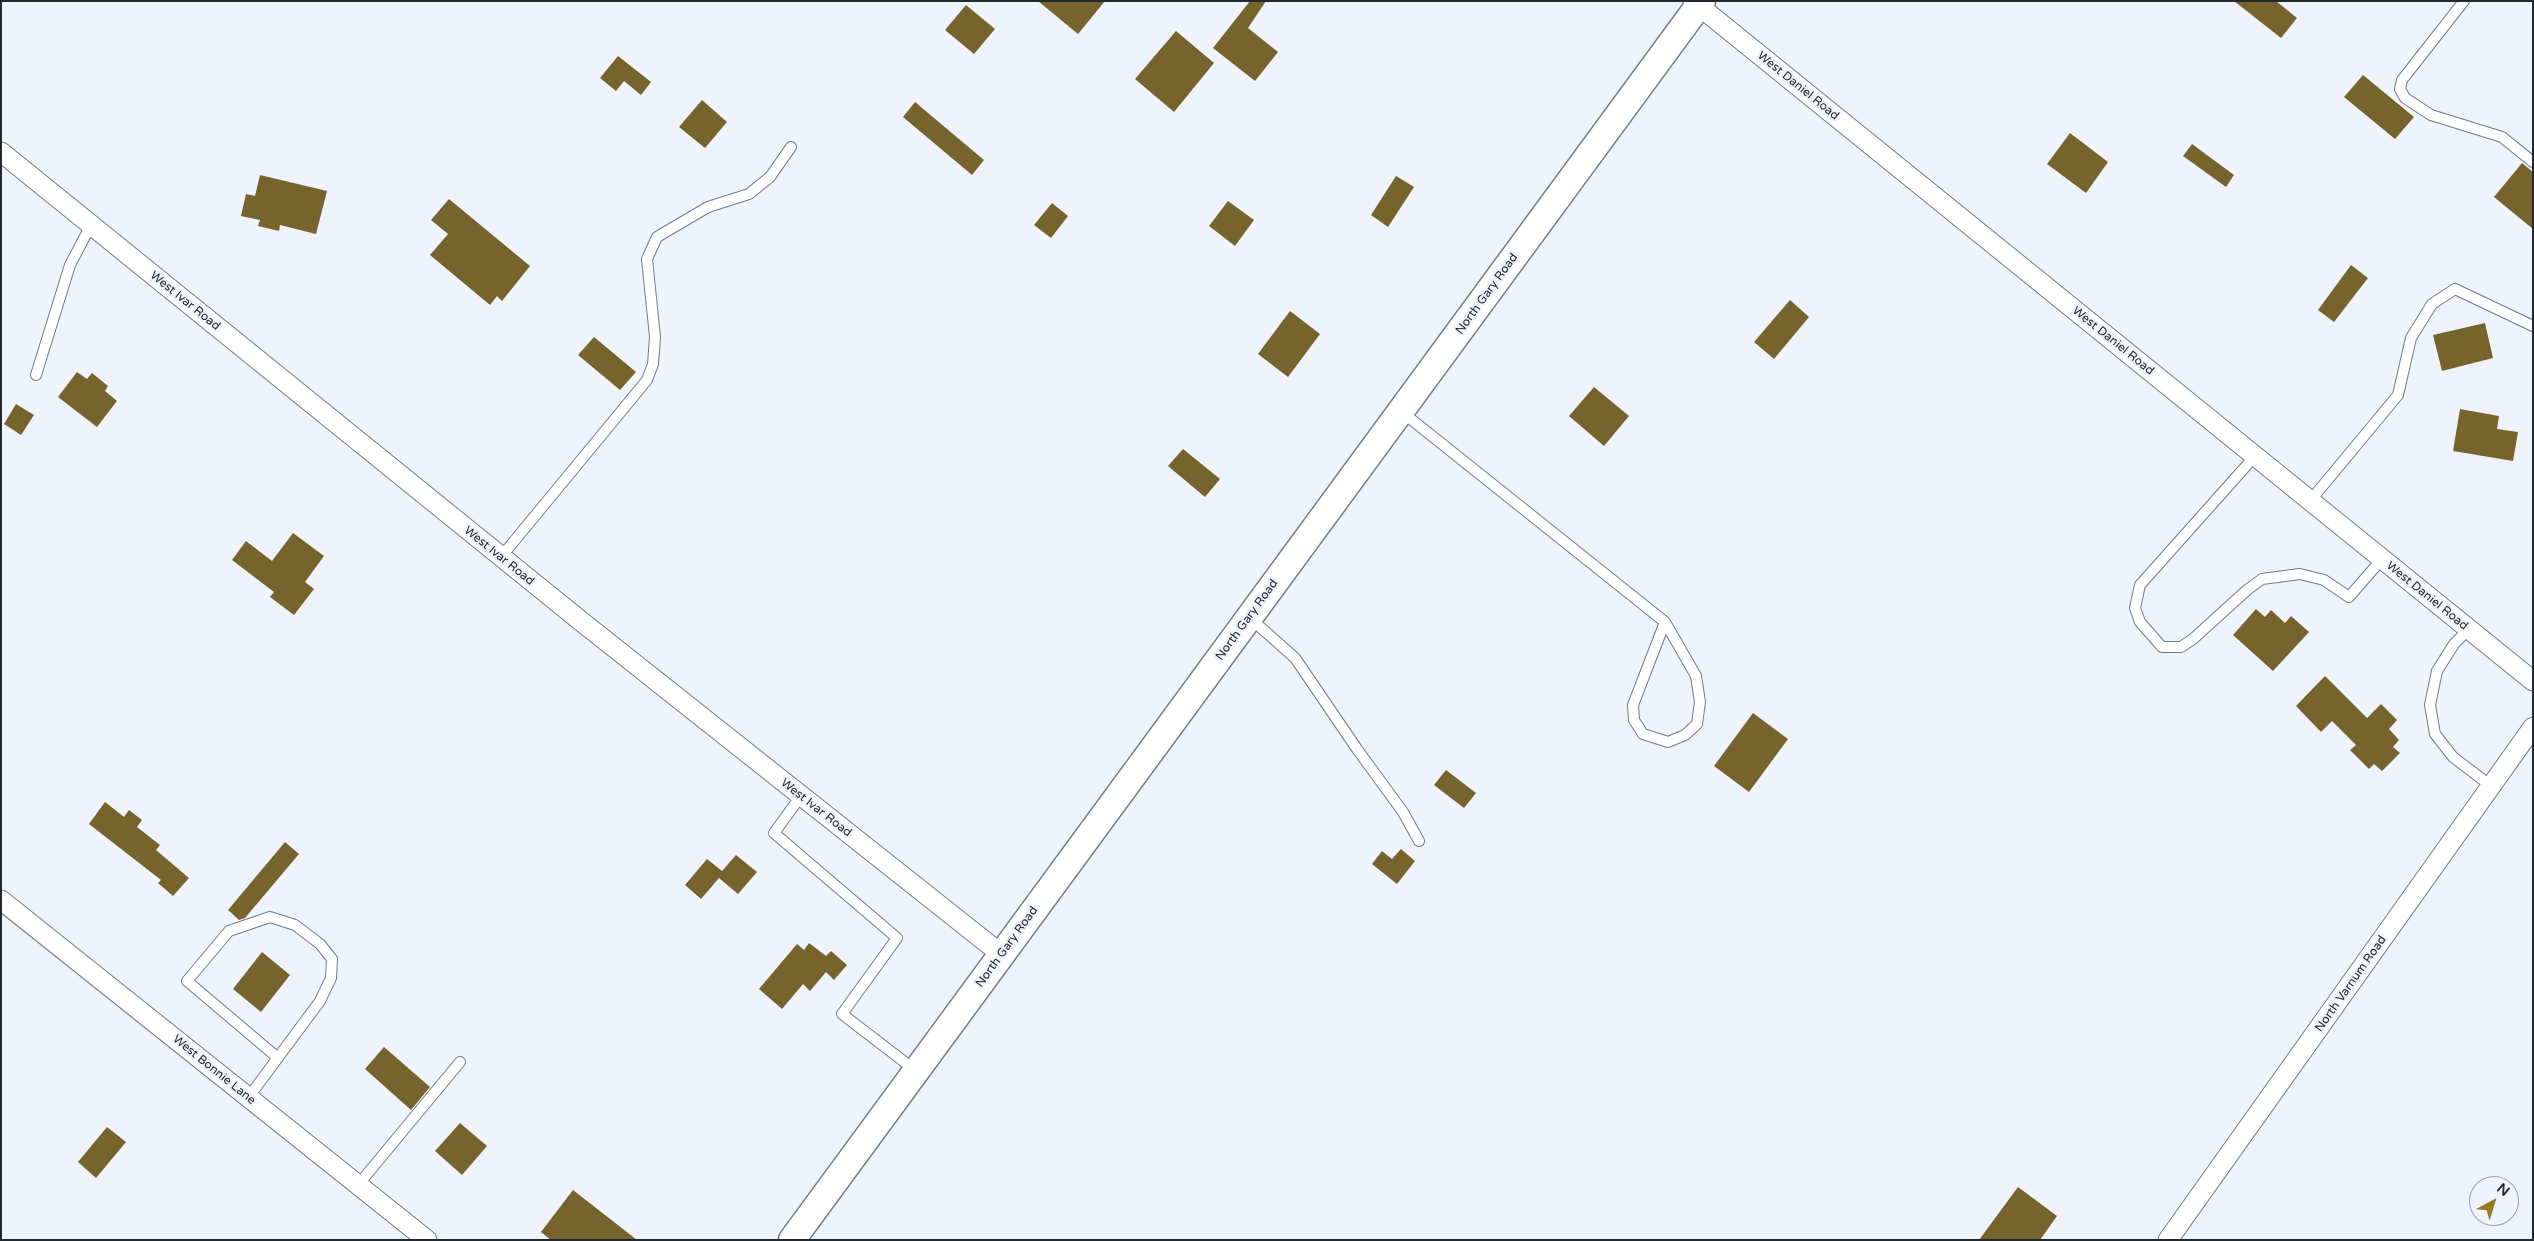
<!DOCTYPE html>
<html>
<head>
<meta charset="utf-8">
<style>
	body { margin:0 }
	#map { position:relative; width:2534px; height:1241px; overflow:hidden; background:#eff3fc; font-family:"Varela Round",sans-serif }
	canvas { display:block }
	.frame { position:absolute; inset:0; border:2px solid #23272e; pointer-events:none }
	.north { position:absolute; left:2469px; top:1176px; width:50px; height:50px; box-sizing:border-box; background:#eff3fc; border:1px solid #9da1aa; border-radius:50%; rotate:39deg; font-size:14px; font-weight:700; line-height:20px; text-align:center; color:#23272e }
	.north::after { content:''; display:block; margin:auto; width:18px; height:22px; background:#987b23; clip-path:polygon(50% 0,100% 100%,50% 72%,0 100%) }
</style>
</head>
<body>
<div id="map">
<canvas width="2534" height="1241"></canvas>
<div class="frame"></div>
<div class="north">N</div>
</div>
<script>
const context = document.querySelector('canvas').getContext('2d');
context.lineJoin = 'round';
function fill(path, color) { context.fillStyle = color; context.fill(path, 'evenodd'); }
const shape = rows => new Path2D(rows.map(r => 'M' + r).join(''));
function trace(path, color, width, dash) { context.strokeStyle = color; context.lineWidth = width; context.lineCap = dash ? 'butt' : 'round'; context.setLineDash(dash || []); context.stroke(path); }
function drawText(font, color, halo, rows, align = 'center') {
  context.font = font + ' "Varela Round",sans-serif'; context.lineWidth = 5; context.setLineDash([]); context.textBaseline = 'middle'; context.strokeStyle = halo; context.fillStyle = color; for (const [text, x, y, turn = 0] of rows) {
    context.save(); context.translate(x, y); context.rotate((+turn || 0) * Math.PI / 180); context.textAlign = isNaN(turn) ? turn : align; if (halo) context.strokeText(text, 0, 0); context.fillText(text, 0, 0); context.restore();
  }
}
fill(shape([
	[1038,1,1105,1,1078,34],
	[1250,1,1266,1,1248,28,1278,52,1255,81,1213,48],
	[2234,1,2276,1,2297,18,2281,38],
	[966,5,995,29,974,54,945,30],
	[1176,31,1214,63,1174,112,1135,79],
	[618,56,651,82,641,95,624,81,616,91,600,78],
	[2363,75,2414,117,2395,139,2344,97],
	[702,100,727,122,705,148,679,127],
	[915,102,984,160,972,175,903,117],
	[2070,133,2108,162,2086,193,2047,164],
	[2192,144,2234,175,2226,187,2183,156],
	[2522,163,2533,172,2533,229,2494,197],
	[260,175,327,191,316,234,280,225,279,231,258,226,260,220,241,216,246,194,255,196],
	[1396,176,1414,187,1388,227,1371,215],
	[449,199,530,266,502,301,497,296,490,305,430,255,448,234,431,220],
	[1228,201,1254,220,1235,246,1209,226],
	[1052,203,1068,216,1051,238,1034,225],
	[2351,265,2368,278,2334,322,2318,310],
	[1790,300,1809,317,1774,359,1754,342],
	[1290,311,1320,334,1288,377,1258,354],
	[2485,323,2493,358,2442,371,2433,335],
	[594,337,636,372,620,390,578,355],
	[77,372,87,379,92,373,108,386,105,391,117,401,97,427,58,397],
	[1594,387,1629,416,1604,446,1569,416],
	[16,404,34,415,21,435,4,424],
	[2460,409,2499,416,2497,429,2518,432,2513,461,2453,451],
	[1183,449,1220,479,1205,497,1168,466],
	[293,533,324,556,305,582,314,589,294,615,270,597,274,592,232,560,246,541,272,561],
	[2256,609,2265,617,2271,610,2285,623,2291,616,2309,632,2273,671,2233,635],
	[2325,676,2367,718,2381,704,2397,720,2389,729,2399,740,2393,747,2400,753,2382,771,2374,764,2369,769,2350,750,2356,745,2332,721,2321,732,2296,706],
	[1753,713,1788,739,1749,792,1714,766],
	[1446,770,1476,793,1464,808,1434,785],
	[105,802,124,817,129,810,142,820,137,827,160,845,156,850,189,878,173,896,158,883,161,880,89,824],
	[285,842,299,854,245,918,239,920,228,910],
	[1401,849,1415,861,1397,884,1372,864,1382,851,1392,859],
	[736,855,757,872,738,894,719,878,701,899,685,885,707,859,722,871],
	[809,943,826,956,831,951,847,965,834,980,826,972,810,991,803,984,782,1009,759,989,797,944,804,950],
	[262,952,290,975,261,1012,233,989],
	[384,1047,430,1087,411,1110,365,1069],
	[460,1123,487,1146,462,1175,435,1151],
	[107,1127,126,1142,96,1178,78,1162],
	[2018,1187,2057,1216,2040,1240,1979,1240],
	[573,1190,637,1240,551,1240,541,1232]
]), '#77632c');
const lane = shape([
	[2464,1,2402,80,2400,89,2405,98,2431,115,2502,137,2533,162],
	[36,375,70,265,91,225],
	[1402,412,1665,622,1696,676,1700,702,1697,724,1685,735,1668,742,1643,734,1634,720,1633,705,1665,622],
	[2255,456,2140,585,2135,608,2140,622,2162,647,2181,647,2193,639,2247,590,2262,579,2300,574,2324,580,2349,597,2382,559],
	[2310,501,2398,395,2411,338,2432,304,2455,289,2533,326],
	[501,557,647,380,653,364,655,337,647,259,657,237,708,207,749,194,770,177,791,147],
	[1250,618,1295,658,1357,749,1403,812,1419,841],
	[2468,630,2454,644,2437,671,2430,705,2435,734,2453,757,2491,786],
	[801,796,774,833,897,938,842,1014,915,1070],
	[248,1098,320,1001,331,978,332,959,320,944,295,925,270,917,229,931,187,981,278,1058],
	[358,1185,460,1062]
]);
const street = shape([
	[1693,1,2533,681],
	[1,152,582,622,1001,954],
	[1,900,427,1240],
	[2168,1240,2533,727]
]);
const secondary = shape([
	[792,1240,1702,1]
]);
trace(lane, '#707a8b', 12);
trace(street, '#707a8b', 21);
trace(secondary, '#707a8b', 29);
trace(lane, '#fff', 10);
trace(street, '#fff', 19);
trace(secondary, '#fff', 26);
drawText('12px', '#23272e', '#eff3fc', [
	["West Daniel Road",1798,86,39],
	["North Gary Road",1487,294,-54],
	["West Ivar Road",185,301,39],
	["West Daniel Road",2113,341,39],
	["West Ivar Road",499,556,39],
	["West Daniel Road",2427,596,39],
	["North Gary Road",1247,620,-54],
	["West Ivar Road",816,808,38],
	["North Gary Road",1007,947,-54],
	["North Varnum Road",2351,984,-55],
	["West Bonnie Lane",214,1070,39]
]);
</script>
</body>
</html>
